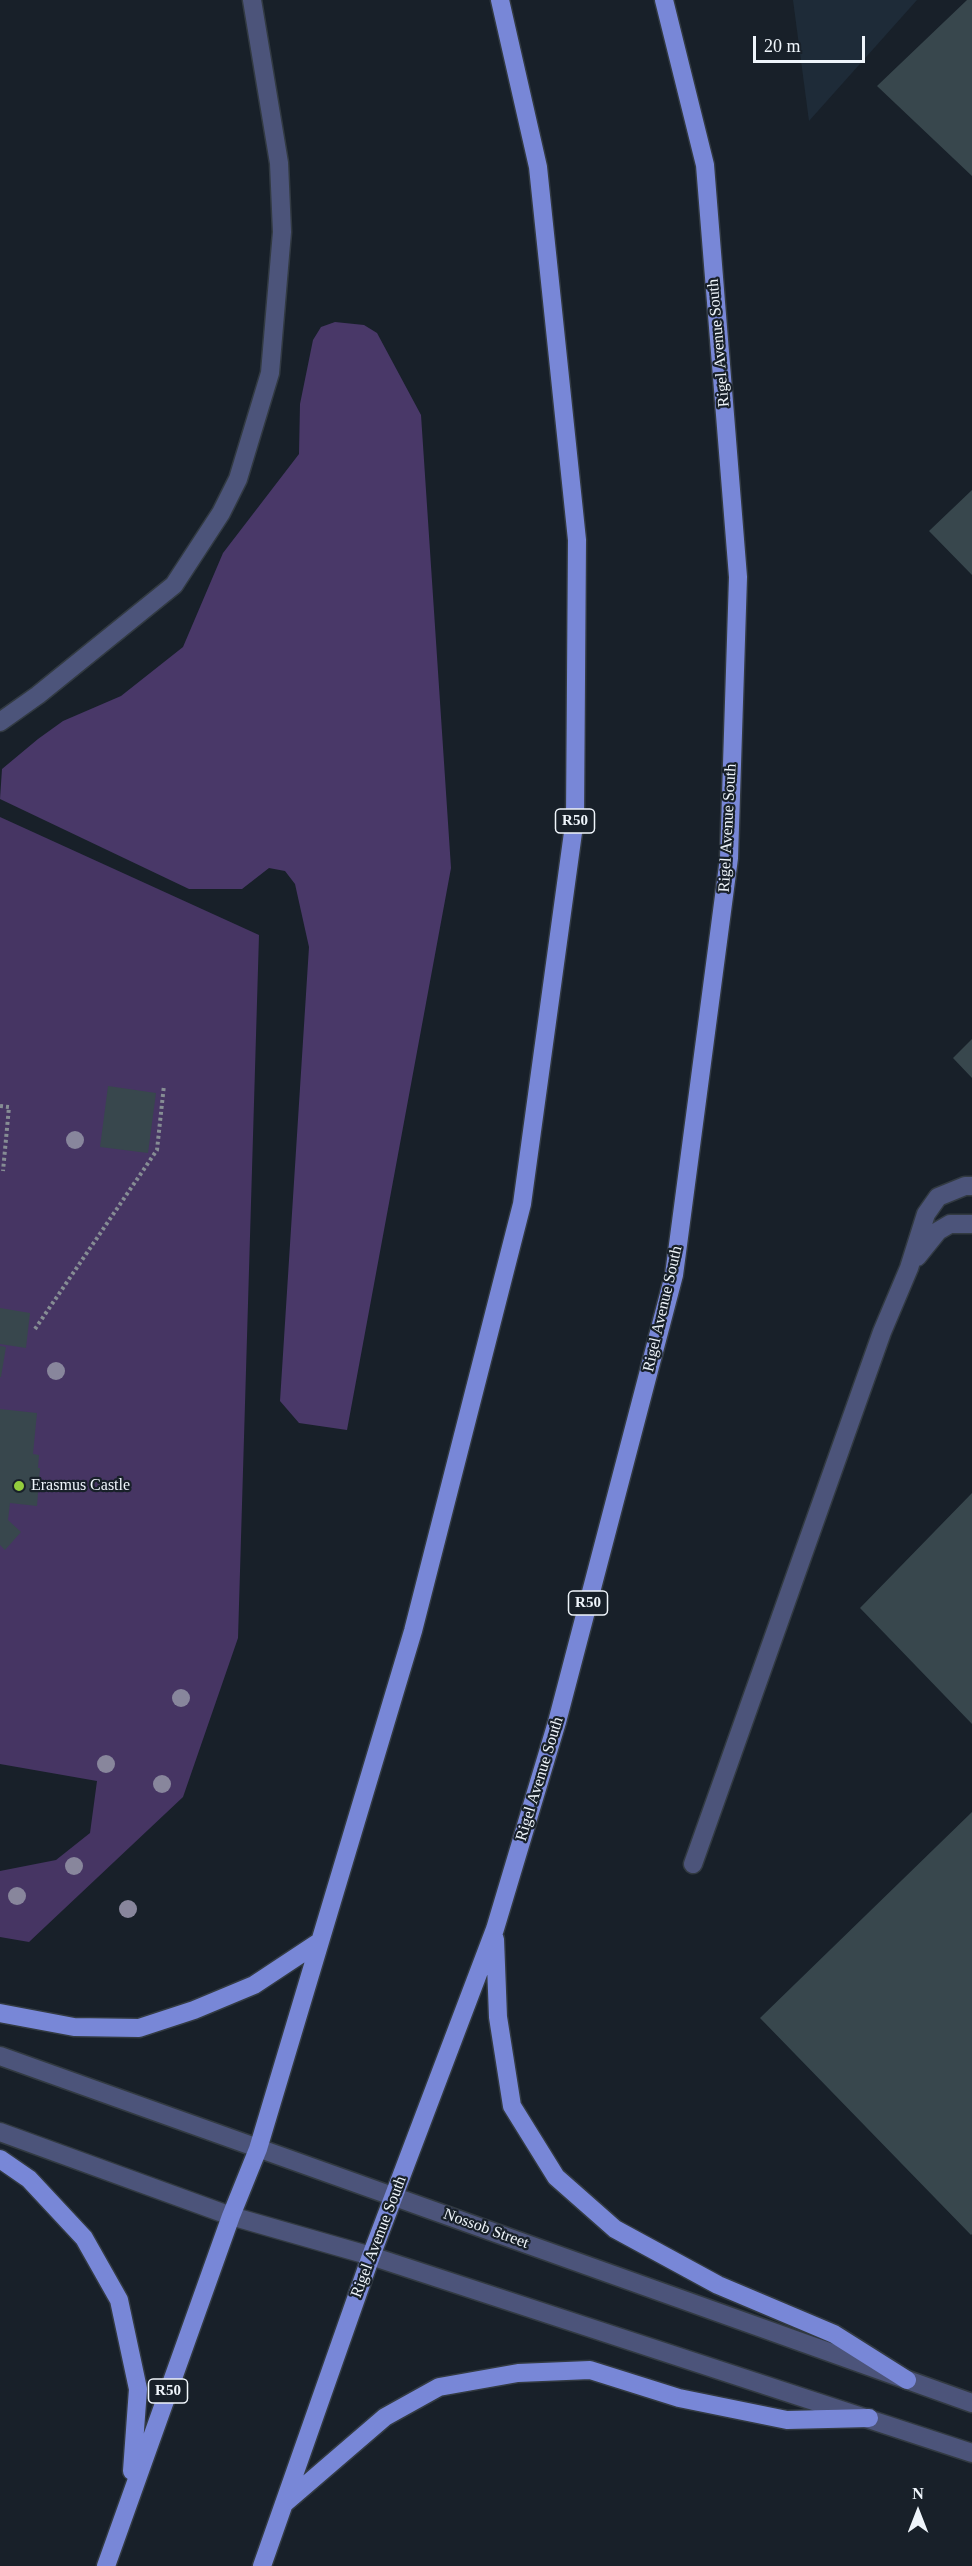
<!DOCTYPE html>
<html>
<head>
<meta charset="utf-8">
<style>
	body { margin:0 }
	#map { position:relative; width:972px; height:2566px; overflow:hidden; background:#182029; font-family:"Times New Roman",serif }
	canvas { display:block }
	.north { position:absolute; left:888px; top:2482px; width:60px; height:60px; -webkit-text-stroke:4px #182029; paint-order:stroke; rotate:0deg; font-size:16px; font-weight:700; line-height:24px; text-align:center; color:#eff5fb }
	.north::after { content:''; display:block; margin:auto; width:21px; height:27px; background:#eff5fb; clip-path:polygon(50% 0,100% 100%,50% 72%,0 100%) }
	.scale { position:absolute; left:753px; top:36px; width:112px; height:27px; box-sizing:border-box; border:3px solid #eff5fb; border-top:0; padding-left:8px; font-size:18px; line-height:21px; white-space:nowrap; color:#eff5fb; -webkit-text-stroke:4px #182029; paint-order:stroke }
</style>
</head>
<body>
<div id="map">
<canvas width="972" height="2566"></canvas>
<div class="north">N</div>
<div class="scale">20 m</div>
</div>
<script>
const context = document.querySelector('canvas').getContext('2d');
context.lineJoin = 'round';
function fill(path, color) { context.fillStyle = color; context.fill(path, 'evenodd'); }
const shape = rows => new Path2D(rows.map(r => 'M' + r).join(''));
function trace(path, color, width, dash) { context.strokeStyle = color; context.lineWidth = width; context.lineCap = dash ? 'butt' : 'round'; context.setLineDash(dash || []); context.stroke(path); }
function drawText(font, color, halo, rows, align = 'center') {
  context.font = font + ' "Times New Roman",serif'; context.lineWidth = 4.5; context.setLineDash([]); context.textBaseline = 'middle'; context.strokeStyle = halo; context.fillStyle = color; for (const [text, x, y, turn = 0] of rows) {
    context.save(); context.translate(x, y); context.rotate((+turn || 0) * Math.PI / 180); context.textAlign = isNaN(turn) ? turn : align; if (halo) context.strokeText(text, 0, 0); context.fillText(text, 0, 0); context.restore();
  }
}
fill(shape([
	[793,0,917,0,809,121]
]), '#1e2b38');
fill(shape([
	[0,817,259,935,238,1638,183,1797,29,1942,0,1937,0,1871,56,1860,90,1833,97,1781,0,1764]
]), '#463563');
fill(shape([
	[335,322,364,325,377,333,421,415,451,868,347,1430,299,1423,280,1401,309,947,295,884,285,871,269,868,242,889,189,889,0,799,2,769,38,739,63,721,121,696,183,647,223,553,299,454,300,404,313,340,321,327]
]), '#493868');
fill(shape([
	[967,0,972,0,972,176,877,86],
	[972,490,972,575,929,531],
	[972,1039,972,1078,953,1058],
	[108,1086,156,1093,148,1153,100,1147],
	[0,1308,30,1313,26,1348,0,1344],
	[0,1346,6,1347,1,1377,0,1377],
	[0,1409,37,1413,33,1454,39,1455,38,1468,40,1468,37,1506,10,1503,8,1520,21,1532,5,1550,0,1545],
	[972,1493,972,1724,860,1608],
	[972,1812,972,2234,971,2235,760,2018]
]), '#38474d');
const minor = shape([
	[0,722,38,695,174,585,221,513,238,479,270,373,282,232,279,163,252,0],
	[917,1257,938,1231,950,1224,972,1224],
	[693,1864,882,1332,909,1268,926,1214,938,1197,965,1186,972,1186],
	[0,2056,972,2403],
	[0,2132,231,2216,371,2256,972,2453]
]);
const major = shape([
	[495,1939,498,2017,512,2106,556,2177,615,2229,718,2285,834,2334,907,2380],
	[0,2013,74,2027,139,2028,194,2010,254,1985,319,1942],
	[0,2159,29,2179,84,2238,119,2300,138,2389,132,2471],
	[285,2503,385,2417,439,2387,518,2373,590,2370,679,2398,787,2420,869,2418],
	[106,2566,231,2216,258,2149,413,1631,522,1204,575,818,577,540,538,167,500,0],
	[262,2566,371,2256,495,1929,557,1722,674,1275,729,858,738,577,705,165,664,0]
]);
trace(minor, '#323a42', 21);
trace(major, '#323a42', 21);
trace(shape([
	[0,1106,9,1107,3,1171],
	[35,1329,157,1150,164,1085]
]), '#868d94', 4, [3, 3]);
trace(minor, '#4c547a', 18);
trace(major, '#7887d7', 18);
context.fillStyle = '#88869c';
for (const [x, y] of [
	[75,1140],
	[56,1371],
	[181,1698],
	[106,1764],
	[162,1784],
	[74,1866],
	[17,1896],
	[128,1909]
]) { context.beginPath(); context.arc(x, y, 9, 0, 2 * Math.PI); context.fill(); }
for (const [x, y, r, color] of [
	[19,1486,6,"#93cc3d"]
]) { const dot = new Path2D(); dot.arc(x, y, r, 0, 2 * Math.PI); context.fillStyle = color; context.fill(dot); trace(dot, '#182029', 2); }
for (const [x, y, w] of [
	[575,821,39],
	[588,1603,39],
	[168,2391,39]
]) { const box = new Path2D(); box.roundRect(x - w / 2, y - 12, w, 24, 4.5); context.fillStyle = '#182029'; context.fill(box); trace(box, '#eff5fb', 1.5); }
drawText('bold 15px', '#eff5fb', null, [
	["R50",575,821],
	["R50",588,1603],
	["R50",168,2391]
]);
drawText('16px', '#eff5fb', '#182029', [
	["Rigel Avenue South",719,343,-95],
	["Rigel Avenue South",728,828,-87],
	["Rigel Avenue South",663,1309,-77],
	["Rigel Avenue South",540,1779,-73],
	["Nossob Street",486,2229,20],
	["Rigel Avenue South",379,2237,-69]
]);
drawText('16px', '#eff5fb', '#182029', [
	["Erasmus Castle",31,1486]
], 'left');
</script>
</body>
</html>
